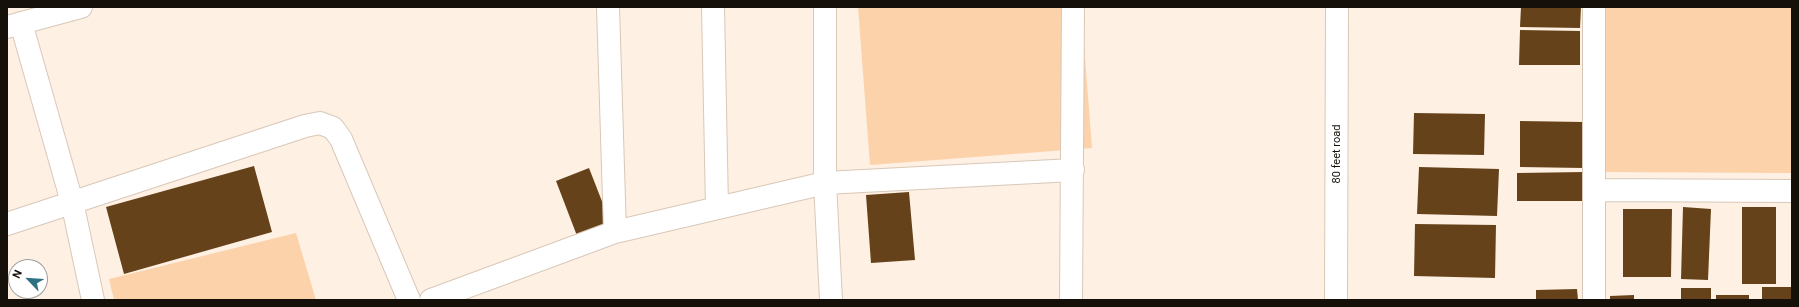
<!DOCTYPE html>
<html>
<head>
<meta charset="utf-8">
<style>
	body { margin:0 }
	#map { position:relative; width:1799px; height:307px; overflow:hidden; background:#fef0e3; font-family:Roboto,sans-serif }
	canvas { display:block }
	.frame { position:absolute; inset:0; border:8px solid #15100a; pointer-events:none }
	.north { position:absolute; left:8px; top:259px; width:40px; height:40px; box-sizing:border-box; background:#fff; border:1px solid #a19f9d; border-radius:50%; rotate:295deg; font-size:11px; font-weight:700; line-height:16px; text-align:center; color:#15100a }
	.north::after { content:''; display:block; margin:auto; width:14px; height:18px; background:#2f7283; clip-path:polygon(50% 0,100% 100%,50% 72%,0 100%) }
</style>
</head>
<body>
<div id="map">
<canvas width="1799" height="307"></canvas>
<div class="frame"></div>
<div class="north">N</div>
</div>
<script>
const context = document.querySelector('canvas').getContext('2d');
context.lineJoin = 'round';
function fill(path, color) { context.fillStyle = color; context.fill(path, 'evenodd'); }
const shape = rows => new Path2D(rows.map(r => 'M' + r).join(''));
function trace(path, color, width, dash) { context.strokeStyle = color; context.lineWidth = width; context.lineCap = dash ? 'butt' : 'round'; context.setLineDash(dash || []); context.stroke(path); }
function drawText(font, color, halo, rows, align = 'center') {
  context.font = font + ' Roboto,sans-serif'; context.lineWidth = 4; context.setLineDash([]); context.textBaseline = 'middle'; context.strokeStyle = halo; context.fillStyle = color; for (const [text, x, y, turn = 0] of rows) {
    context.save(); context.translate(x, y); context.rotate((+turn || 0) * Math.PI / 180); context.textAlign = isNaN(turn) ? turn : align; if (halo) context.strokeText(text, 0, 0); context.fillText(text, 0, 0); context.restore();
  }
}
fill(shape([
	[858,7,1081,7,1092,148,870,165],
	[1601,7,1792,7,1792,173,1599,172],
	[296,233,316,300,114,300,109,279]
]), '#fbd2aa');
fill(shape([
	[1521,7,1581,7,1580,28,1520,27],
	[1520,30,1580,31,1580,65,1519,65],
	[1414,113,1485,114,1484,155,1413,154],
	[1520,121,1584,122,1583,168,1520,167],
	[254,166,272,232,124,274,106,207],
	[1419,167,1499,169,1497,216,1417,214],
	[589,168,612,227,579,241,556,181],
	[1585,172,1586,201,1517,201,1517,173],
	[909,192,915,260,871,263,866,195],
	[1683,207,1711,209,1708,280,1681,279],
	[1742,207,1776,207,1776,284,1742,284],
	[1623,209,1672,209,1671,277,1623,277],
	[1415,224,1496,225,1495,278,1414,276],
	[1762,287,1792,287,1792,300,1762,300],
	[1681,288,1711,288,1711,300,1681,300],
	[1577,289,1578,300,1536,300,1536,290],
	[1634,295,1634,300,1610,300,1610,296],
	[1716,295,1749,295,1749,300,1716,300]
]), '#65421a');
const minor = shape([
	[608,7,615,232],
	[713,7,717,208],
	[825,7,825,183,831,300],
	[21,23,72,202,93,300],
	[7,27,81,7],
	[1594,190,1792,191],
	[7,224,305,126,320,123,333,128,341,139,409,300],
	[431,300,615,232,825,183,1073,170],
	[1071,300,1073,7],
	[1336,300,1337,7],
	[1594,300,1594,7]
]);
trace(minor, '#d8c8b8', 24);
trace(minor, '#fff', 22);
drawText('11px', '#15100a', '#fff', [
	["80 feet road",1337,154,-90]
]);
</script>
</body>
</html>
